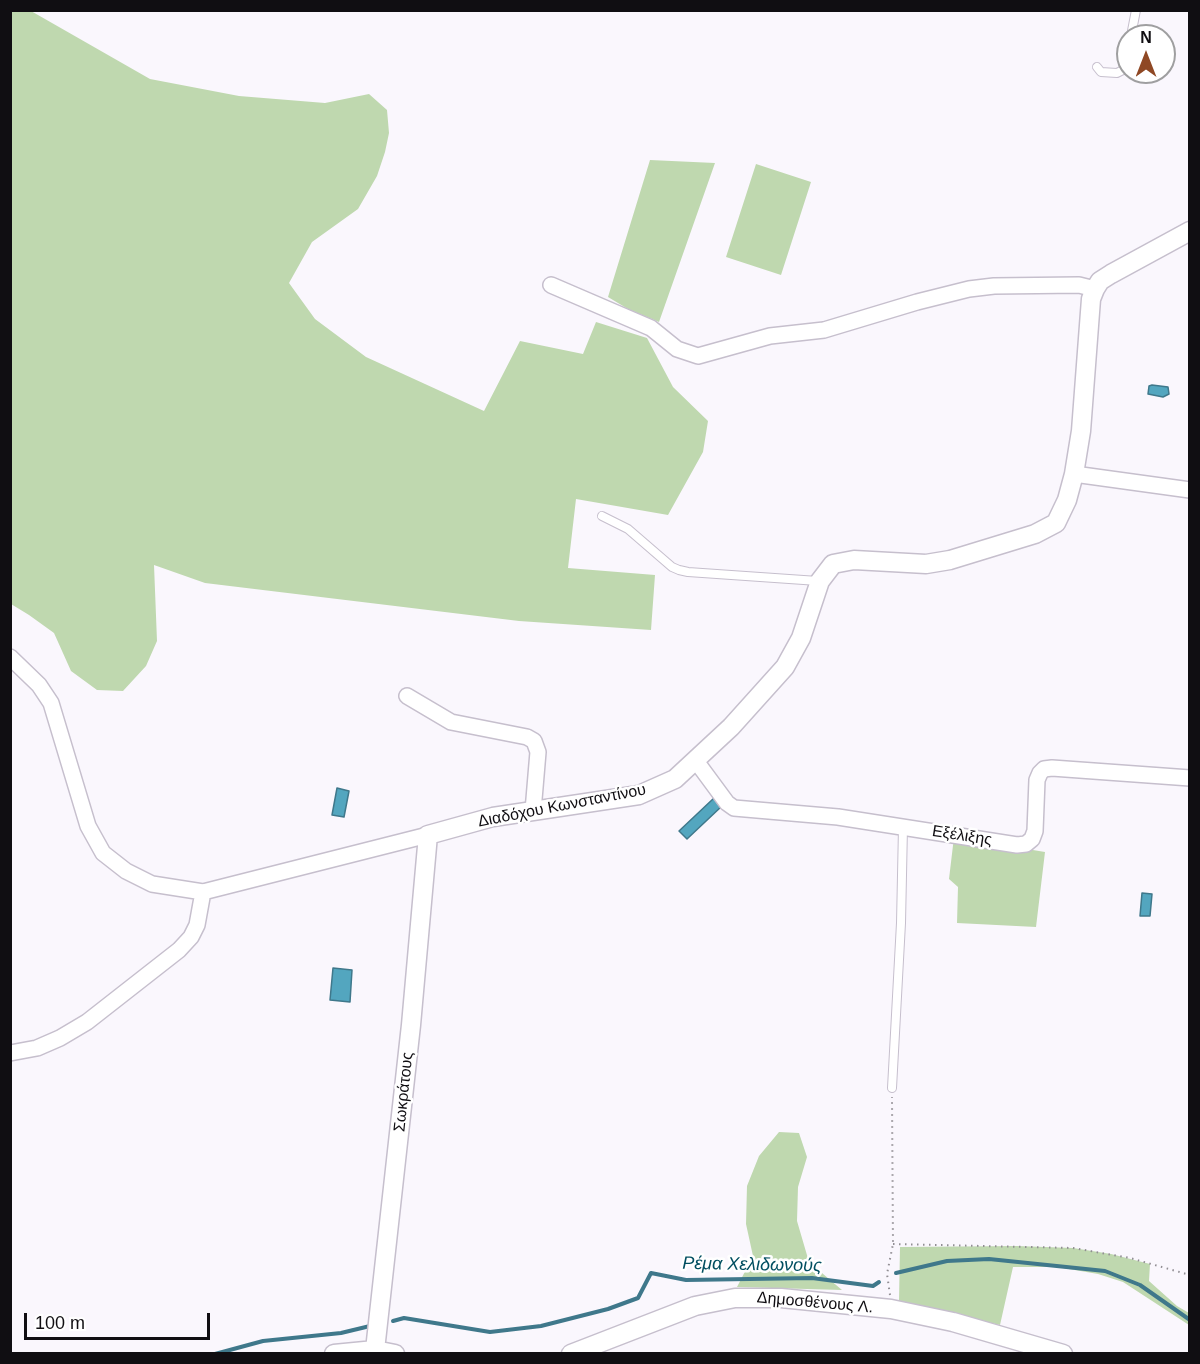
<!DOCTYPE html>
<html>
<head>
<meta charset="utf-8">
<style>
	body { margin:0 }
	#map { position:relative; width:1200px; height:1364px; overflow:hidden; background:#faf7fd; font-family:Helvetica,sans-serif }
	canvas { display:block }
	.frame { position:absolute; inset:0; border:12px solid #100e12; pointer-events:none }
	.north { position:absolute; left:1116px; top:24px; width:60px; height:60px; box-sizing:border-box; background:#fff; border:2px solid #9f9fa0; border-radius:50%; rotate:0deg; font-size:16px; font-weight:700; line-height:24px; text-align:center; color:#100e12 }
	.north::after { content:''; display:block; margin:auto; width:21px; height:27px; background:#8f4824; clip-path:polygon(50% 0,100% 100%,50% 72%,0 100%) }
	.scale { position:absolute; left:24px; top:1313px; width:186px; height:27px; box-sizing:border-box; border:3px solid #100e12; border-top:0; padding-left:8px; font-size:18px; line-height:21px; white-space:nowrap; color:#100e12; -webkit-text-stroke:4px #fff; paint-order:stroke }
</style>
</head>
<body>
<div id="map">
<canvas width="1200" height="1364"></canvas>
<div class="frame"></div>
<div class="north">N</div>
<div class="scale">100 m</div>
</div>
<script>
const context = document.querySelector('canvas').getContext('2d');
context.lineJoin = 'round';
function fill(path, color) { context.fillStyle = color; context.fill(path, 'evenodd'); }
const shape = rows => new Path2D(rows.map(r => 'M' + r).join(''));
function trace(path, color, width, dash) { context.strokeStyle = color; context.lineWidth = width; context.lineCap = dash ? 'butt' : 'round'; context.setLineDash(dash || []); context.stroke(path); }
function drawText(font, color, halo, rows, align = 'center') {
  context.font = font + ' Helvetica,sans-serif'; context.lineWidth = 5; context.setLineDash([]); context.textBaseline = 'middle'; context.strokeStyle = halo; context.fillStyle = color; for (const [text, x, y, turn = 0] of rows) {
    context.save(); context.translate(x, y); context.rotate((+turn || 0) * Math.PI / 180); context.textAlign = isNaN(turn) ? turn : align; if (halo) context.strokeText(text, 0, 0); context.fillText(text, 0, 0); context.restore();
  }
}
fill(shape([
	[10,11,31,11,150,79,239,96,325,103,369,94,387,110,389,133,385,152,377,176,358,209,312,242,289,283,315,319,366,357,484,411,520,341,583,354,596,322,647,338,673,387,708,421,703,452,668,515,576,499,568,568,655,575,651,630,519,621,205,583,154,565,157,641,146,666,123,691,97,690,71,671,54,633,29,615,11,604],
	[650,160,715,163,659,322,628,309,608,297],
	[756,164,811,182,781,275,726,257],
	[954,837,1045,852,1036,927,957,923,958,887,949,879],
	[779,1132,799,1133,807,1157,798,1187,797,1221,809,1262,842,1290,737,1287,753,1256,746,1224,747,1186,759,1156],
	[1017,1246,1073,1248,1111,1254,1150,1264,1149,1281,1177,1306,1189,1313,1189,1325,1123,1282,1098,1274,1057,1267,1013,1267,1000,1325,899,1302,900,1247]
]), '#bfd8af');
const water = shape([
	[1152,385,1168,387,1169,394,1163,397,1148,394,1149,386,1152,385],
	[337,788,349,791,344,817,332,815,337,788],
	[714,798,722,806,687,839,679,831,714,798],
	[1142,893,1152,894,1150,916,1140,916,1142,893],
	[333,968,352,970,350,1002,330,1000,333,968]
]);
fill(water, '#53a6bf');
trace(water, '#3f788b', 1.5);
trace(shape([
	[896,1273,947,1261,989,1259,1105,1271,1140,1285,1190,1320],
	[393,1321,404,1318,490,1332,541,1326,608,1309,638,1298,651,1273,686,1280,812,1278,873,1286,879,1282],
	[215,1354,263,1341,341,1333,370,1326]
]), '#3f788b', 4);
const service = shape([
	[1131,36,1136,10],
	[1097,67,1101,72,1117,73,1123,70,1128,52],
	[602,516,628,529,672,567,679,570,688,572,818,581],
	[892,1088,901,923,903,827]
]);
const minor = shape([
	[551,285,651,328,677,349,698,356,770,336,824,330,917,302,969,289,994,286,1079,285,1095,289],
	[1074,474,1190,490],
	[10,657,39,685,51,703,88,826,103,853,126,871,152,884,203,892,428,835],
	[407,696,451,722,527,737,534,741,538,752,533,811],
	[696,761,727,803,734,808,838,817,1017,845,1026,844,1032,839,1035,831,1037,780,1040,773,1044,769,1052,768,1190,778],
	[10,1053,37,1048,60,1038,87,1022,179,950,191,937,197,925,203,892]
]);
const tertiary = shape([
	[375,1350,411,1025,428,835,493,817,639,795,675,779,731,727,785,667,801,638,820,581,833,564,854,560,926,564,950,560,1035,534,1056,523,1067,500,1074,474,1081,431,1091,299,1095,289,1100,281,1111,274,1190,231],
	[334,1354,375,1350,395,1354],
	[571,1354,695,1306,735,1298,781,1298,891,1309,953,1322,1063,1354]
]);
trace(service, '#c6bfcd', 10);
trace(minor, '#c6bfcd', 18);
trace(tertiary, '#c6bfcd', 21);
trace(shape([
	[893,1244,1073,1248,1130,1258,1190,1275],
	[890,1295,887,1274,893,1244,892,1097]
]), '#918e93', 2, [1.5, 4.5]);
trace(service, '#fff', 8);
trace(minor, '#fff', 15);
trace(tertiary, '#fff', 18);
drawText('16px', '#100e12', '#fff', [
	["Διαδόχου Κωνσταντίνου",562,806,-11],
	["Εξέλιξης",962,836,9],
	["Σωκράτους",404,1092,-84],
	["Δημοσθένους Λ.",815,1303,5]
]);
drawText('italic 18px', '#014e60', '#fff', [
	["Ρέμα Χελιδωνούς",752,1265,1]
]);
</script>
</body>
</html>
